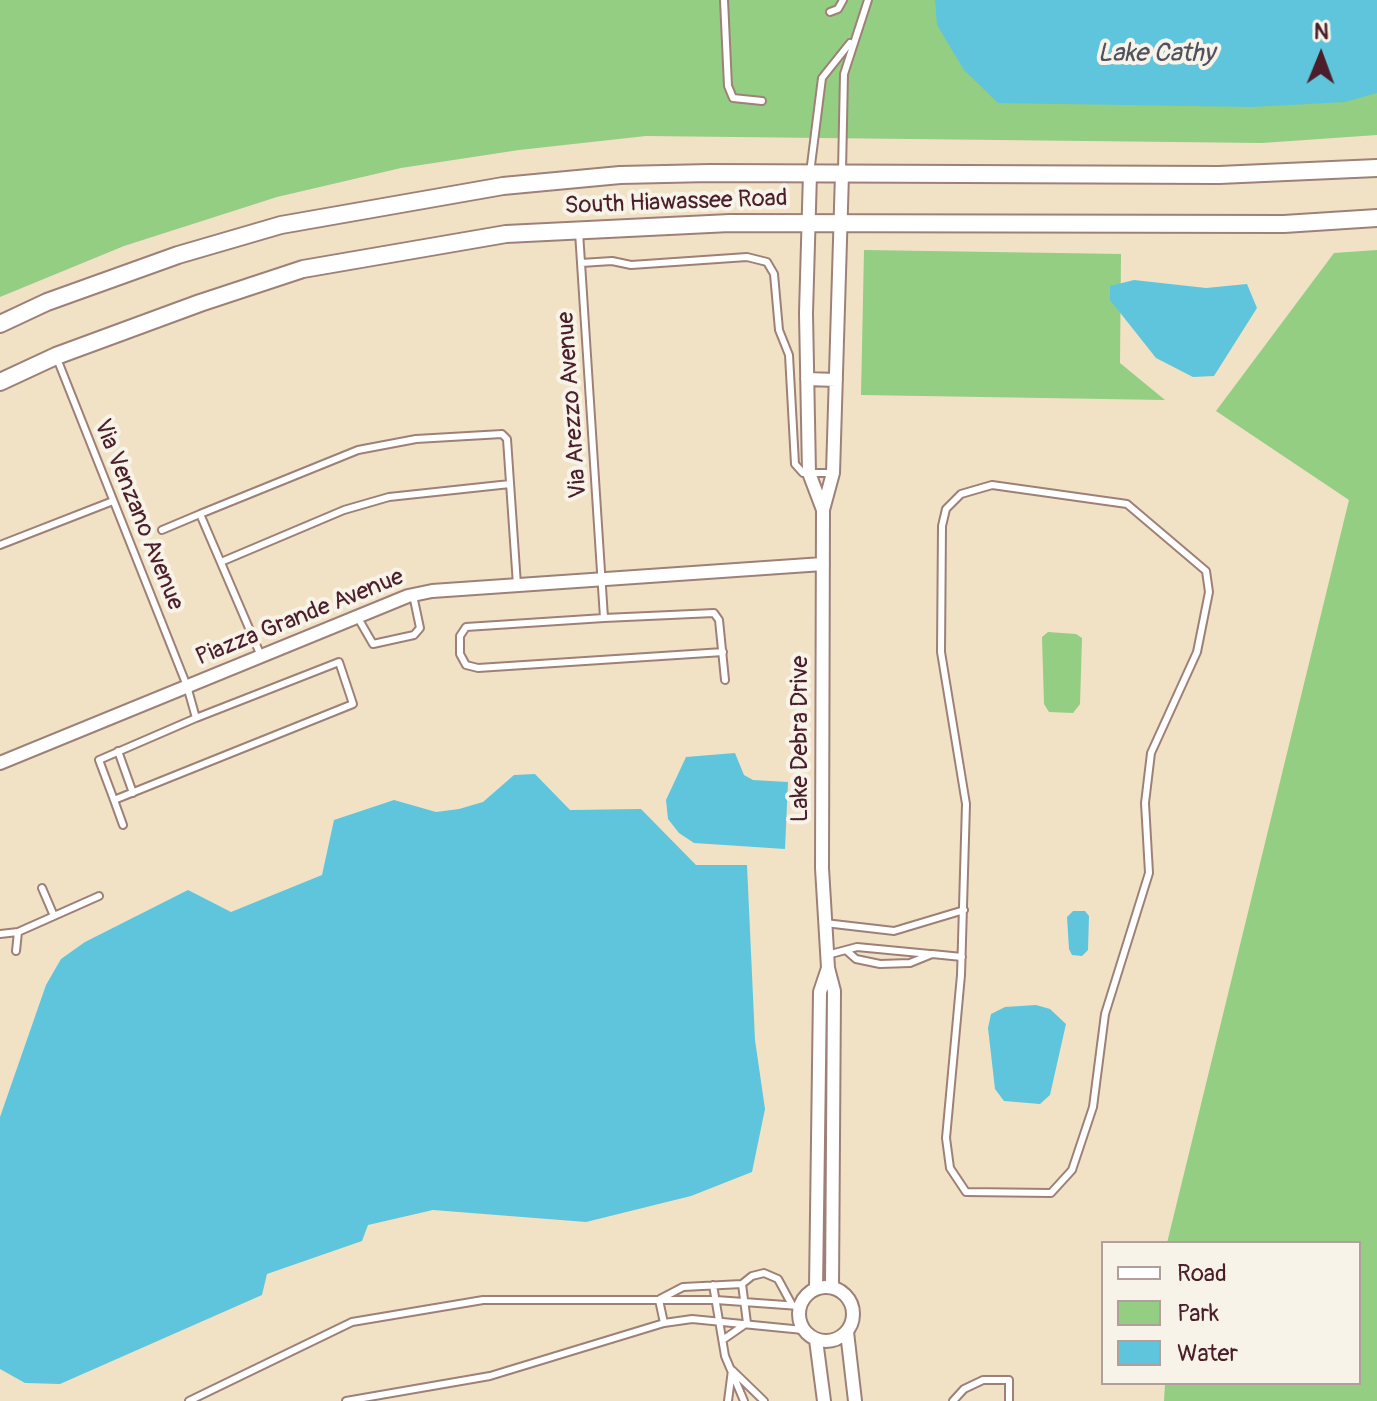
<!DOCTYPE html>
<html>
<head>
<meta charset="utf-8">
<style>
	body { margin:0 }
	#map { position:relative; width:1377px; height:1401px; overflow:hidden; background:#f1e2c5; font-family:Pangolin,sans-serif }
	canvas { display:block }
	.legend { position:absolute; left:1101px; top:1241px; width:260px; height:144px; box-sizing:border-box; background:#f7f3e8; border:2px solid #b29e9c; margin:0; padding:10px 14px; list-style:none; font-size:24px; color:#4a1f2b }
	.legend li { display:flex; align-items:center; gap:16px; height:40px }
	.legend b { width:40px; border:2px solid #b29e9c }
	.north { position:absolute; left:1281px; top:16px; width:80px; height:80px; -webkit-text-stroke:6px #f7f3e8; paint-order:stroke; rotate:1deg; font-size:22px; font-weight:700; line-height:32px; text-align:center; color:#4a1f2b }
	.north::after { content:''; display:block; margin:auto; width:28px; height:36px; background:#4a1f2b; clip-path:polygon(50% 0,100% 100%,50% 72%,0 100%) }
</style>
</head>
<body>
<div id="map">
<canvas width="1377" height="1401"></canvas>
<ul class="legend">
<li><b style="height:10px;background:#fff"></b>Road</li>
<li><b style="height:22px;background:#93ce83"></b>Park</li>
<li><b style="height:22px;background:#5fc5dc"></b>Water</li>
</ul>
<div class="north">N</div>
</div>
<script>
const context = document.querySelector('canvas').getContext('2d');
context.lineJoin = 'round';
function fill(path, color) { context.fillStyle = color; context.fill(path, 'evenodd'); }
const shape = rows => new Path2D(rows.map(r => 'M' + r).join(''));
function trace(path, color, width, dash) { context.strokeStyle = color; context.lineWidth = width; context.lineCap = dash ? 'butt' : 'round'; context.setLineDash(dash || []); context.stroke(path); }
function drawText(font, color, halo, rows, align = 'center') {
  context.font = font + ' Pangolin,sans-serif'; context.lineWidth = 8; context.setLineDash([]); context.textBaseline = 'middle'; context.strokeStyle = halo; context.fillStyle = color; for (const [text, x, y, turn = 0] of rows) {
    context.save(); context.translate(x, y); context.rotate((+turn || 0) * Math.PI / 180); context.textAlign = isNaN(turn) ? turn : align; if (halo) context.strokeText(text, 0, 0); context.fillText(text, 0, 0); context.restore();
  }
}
fill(shape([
	[0,0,1377,0,1377,135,1262,143,646,136,519,150,401,168,277,197,124,246,0,297],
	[864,250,1121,254,1120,363,1165,400,861,395],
	[1377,250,1377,1401,1164,1401,1165,1383,1359,1383,1359,1243,1167,1243,1349,500,1216,411,1334,253],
	[1048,632,1076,634,1082,638,1080,704,1073,713,1049,712,1044,704,1042,637]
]), '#93ce83');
fill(shape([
	[935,0,1377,0,1377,93,1345,102,1253,107,998,103,964,70,937,25],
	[1134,280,1206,288,1247,284,1257,308,1214,376,1193,377,1156,358,1110,300,1110,286],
	[735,753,744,775,753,780,788,782,785,849,694,843,679,833,668,819,666,800,686,757],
	[535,774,570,810,641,809,696,865,747,865,755,1040,765,1109,752,1172,691,1196,586,1222,433,1210,368,1225,362,1241,267,1274,262,1295,60,1384,25,1383,0,1369,0,1117,46,985,61,959,85,942,188,890,231,912,322,875,334,820,394,800,436,812,459,809,483,802,514,775],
	[1073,911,1085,911,1089,916,1088,950,1082,956,1072,955,1069,949,1067,917],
	[1036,1005,1050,1009,1066,1024,1050,1095,1040,1104,1004,1101,995,1089,988,1028,991,1014,1005,1007]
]), '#5fc5dc');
const service = shape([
	[724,0,728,86,733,98,762,101],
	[830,12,838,9,843,0],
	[842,171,844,74,868,0],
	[810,173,822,78,850,43],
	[579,232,604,618,714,613,719,620,725,680],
	[581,263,612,261,631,265,747,257,767,262,774,274,779,330,789,355,795,464,803,473,832,473],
	[56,356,187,686,196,718,339,662,353,704,114,800,99,760,196,718],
	[992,485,1127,504,1206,571,1209,592,1197,652,1151,753,1145,803,1149,873,1105,1014,1093,1107,1072,1170,1051,1193,966,1192,950,1168,946,1138,961,975,966,804,941,652,942,526,946,509,961,494,992,485],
	[162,530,200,514],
	[0,545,113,501],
	[221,562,344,510,389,497,510,484],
	[358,618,373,644,414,635,420,628,413,595],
	[604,618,466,627,460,636,460,654,466,665,478,668,723,652],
	[261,656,200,514,358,450,416,439,502,434,507,439,517,585],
	[118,751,133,793],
	[114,800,123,825],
	[42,888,54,916],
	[825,923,894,931,964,910],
	[0,934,18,932,99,896],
	[16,951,18,932],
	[847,951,856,959,880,964,910,963,932,954,962,957],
	[827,955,857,947,930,954],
	[742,1284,747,1323],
	[713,1285,725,1356,744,1401],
	[660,1299,683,1287,742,1284,752,1276,764,1273,778,1279,791,1303],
	[659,1300,664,1323],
	[724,1339,747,1323],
	[189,1401,352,1322,483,1300,716,1300,799,1306],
	[346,1401,490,1376,664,1323,692,1319,803,1330],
	[728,1401,732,1370,764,1401],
	[953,1401,964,1389,983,1380,1009,1380,1009,1401]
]);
const minor = shape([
	[810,173,806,313,809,473,823,510],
	[807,379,836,380],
	[0,763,408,596,432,591,823,564],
	'799 1314a27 27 0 1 1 54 0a27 27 0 1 1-54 0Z',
	[832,1287,834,991,828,968,822,868,823,510,833,473,842,174],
	[816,1288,820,992,828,968],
	[847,1332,855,1401],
	[816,1340,824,1401]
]);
const tertiary = shape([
	[0,324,47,302,178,255,281,225,503,186,620,175,710,173,1219,175,1377,168],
	[0,382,56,356,200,303,303,269,506,234,730,223,1284,224,1377,218]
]);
trace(service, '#9e8078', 10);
trace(minor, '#9e8078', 16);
trace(tertiary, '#9e8078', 20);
trace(service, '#fff', 6);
trace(minor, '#fff', 12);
trace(tertiary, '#fff', 16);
drawText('24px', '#4a1f2b', '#f7f3e8', [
	["South Hiawassee Road",676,203,-2],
	["Via Arezzo Avenue",573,405,-94],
	["Via Venzano Avenue",138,515,68],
	["Piazza Grande Avenue",300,618,-22],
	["Lake Debra Drive",801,739,-90]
]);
drawText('italic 26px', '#505160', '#f7f3e8', [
	["Lake Cathy",1156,54]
]);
</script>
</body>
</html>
